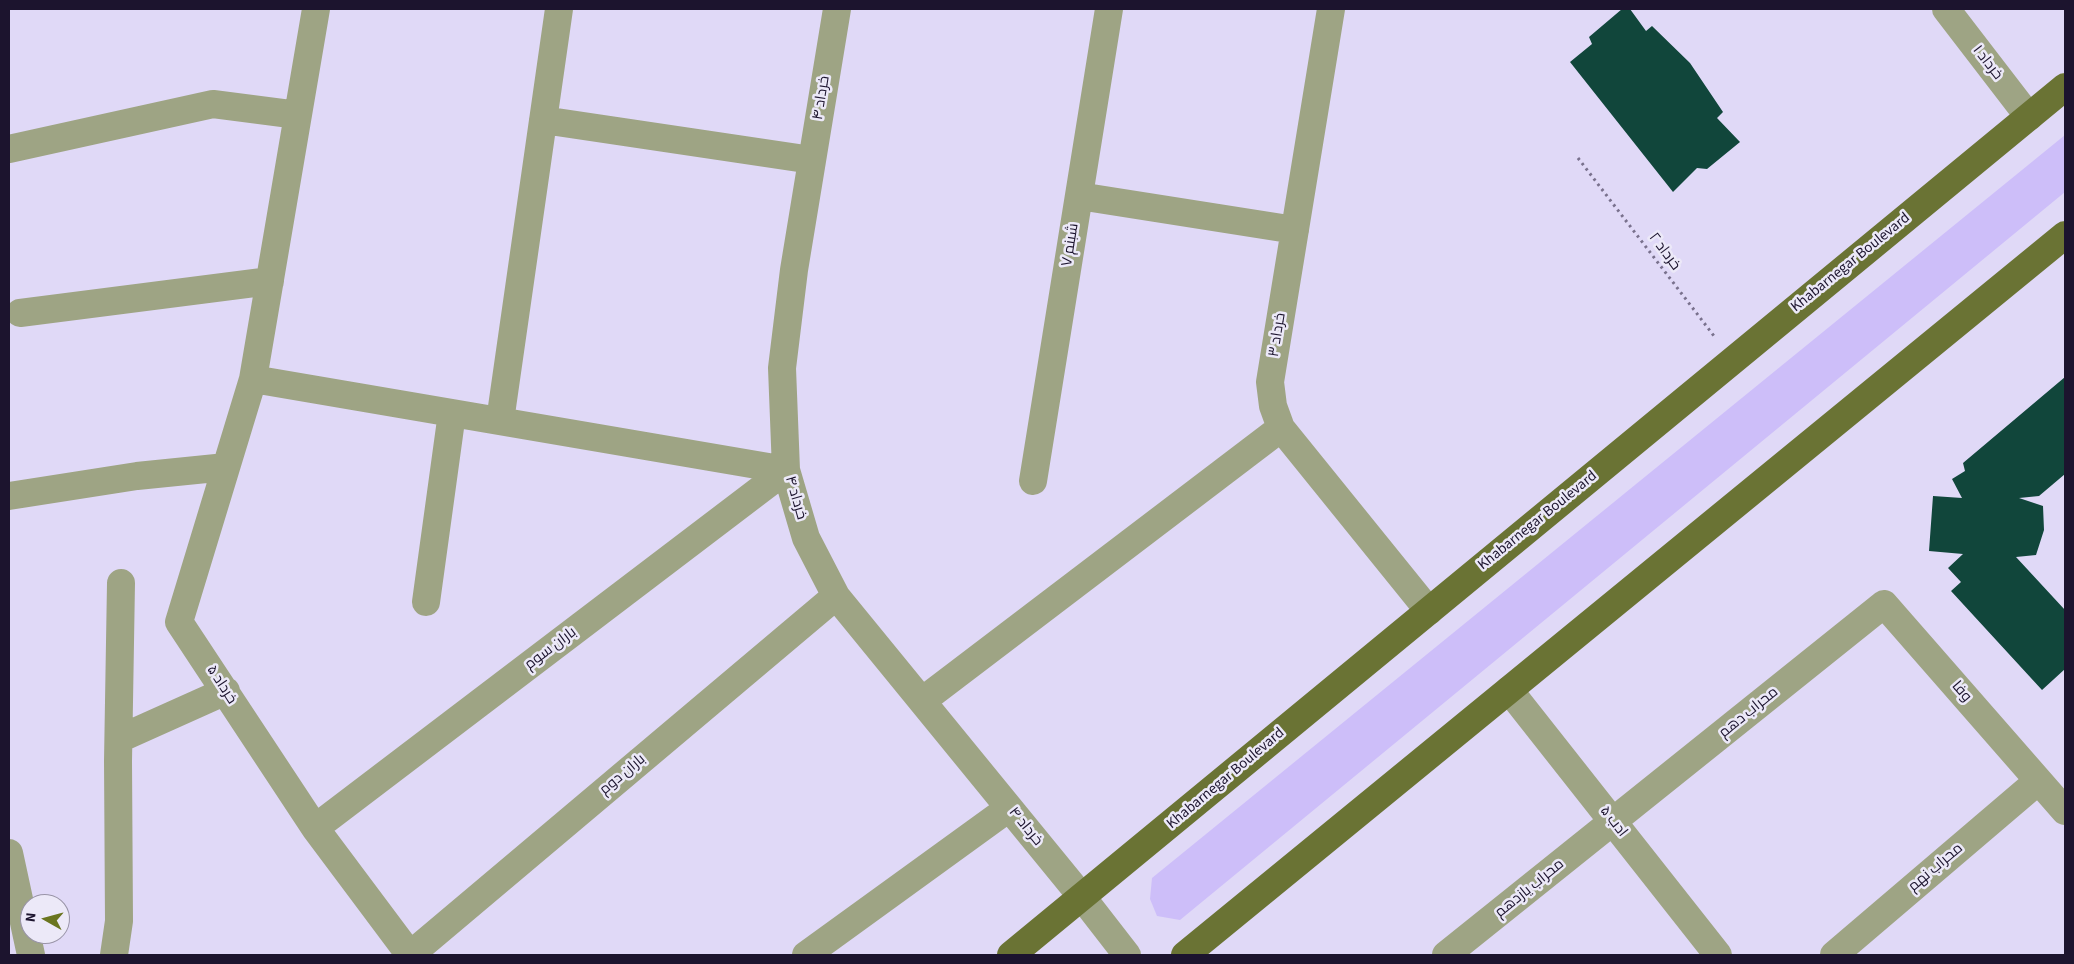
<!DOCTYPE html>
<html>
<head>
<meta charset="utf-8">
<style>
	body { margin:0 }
	#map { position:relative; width:2074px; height:964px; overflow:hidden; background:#e0d9f7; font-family:"Source Sans 3",sans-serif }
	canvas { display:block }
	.frame { position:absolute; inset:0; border:10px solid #1c142e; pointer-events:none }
	.north { position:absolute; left:20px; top:894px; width:50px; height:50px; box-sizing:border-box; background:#ece9f8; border:1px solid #9994a7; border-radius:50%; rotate:277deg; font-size:14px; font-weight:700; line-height:20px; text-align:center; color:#1c142e }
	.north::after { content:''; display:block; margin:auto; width:18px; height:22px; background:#6a751f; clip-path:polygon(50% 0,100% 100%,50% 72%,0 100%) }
</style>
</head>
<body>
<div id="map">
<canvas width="2074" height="964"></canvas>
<div class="frame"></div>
<div class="north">N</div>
</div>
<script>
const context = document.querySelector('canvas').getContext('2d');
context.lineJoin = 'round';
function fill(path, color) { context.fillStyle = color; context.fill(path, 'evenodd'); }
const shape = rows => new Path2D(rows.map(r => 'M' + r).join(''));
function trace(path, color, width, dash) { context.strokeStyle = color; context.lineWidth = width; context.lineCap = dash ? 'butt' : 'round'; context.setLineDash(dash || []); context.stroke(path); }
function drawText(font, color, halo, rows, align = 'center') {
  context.font = font + ' "Source Sans 3",Cairo,sans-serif'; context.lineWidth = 5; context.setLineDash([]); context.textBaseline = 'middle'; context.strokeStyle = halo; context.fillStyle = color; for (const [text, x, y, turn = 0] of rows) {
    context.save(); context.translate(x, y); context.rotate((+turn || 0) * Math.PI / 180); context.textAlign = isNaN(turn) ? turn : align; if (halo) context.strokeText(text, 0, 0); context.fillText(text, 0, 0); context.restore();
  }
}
fill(shape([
	[2065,135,2065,192,1180,920,1157,916,1150,899,1152,878]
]), '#cdbef9');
fill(shape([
	[1622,9,1630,9,1646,31,1652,26,1690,63,1723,112,1717,118,1740,142,1707,169,1697,168,1673,192,1570,62,1592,44,1589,37],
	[2065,377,2065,474,2039,496,2019,498,2043,506,2044,530,2036,555,2016,557,2065,610,2065,669,2042,690,1951,591,1961,582,1948,568,1963,554,1929,551,1933,496,1962,498,1952,479,1965,471,1963,463]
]), '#11463b');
trace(shape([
	[1578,158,1714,336]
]), '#79718d', 3, [2.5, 4]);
trace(shape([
	[316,9,253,379,179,622,315,828,410,955,836,596],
	[837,9,794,270,782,368,786,470,806,538,836,596,1082,897,1127,955],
	[1331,9,1270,382,1273,406,1281,428,1429,611],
	[1946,9,2029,117],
	[543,120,812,160],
	[9,149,213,104,298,115],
	[1079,196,1295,230],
	[20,313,270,281],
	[253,379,786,470],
	[500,421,559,9],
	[1033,481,1109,9],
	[9,496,137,476,226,467],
	[426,602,452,413],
	[1509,690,1718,955],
	[922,701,1281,428],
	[119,739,226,691],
	[315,828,786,470],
	[9,853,31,955],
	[114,955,119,921,118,761,121,583],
	[806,955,1009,808],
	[1446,955,1884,604,2065,811],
	[1834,955,2038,781]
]), '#9ea484', 28);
trace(shape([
	[1011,955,2065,87],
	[1185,955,2065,235]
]), '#6a7334', 28);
drawText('15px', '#1c142e', '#ece9f8', [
	["خرداد ۱",1987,63,52],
	["خرداد ۴",822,98,-81],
	["شبنم ۷",1071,245,-81],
	["خرداد ۲",1664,252,53],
	["Khabarnegar Boulevard",1851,263,-39],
	["خرداد ۳",1278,335,-81],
	["خرداد ۴",795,498,74],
	["Khabarnegar Boulevard",1538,521,-39],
	["باران سوم",551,649,-37],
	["خرداد ۵",221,685,57],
	["وفا",1961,692,49],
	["محراب دهم",1749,713,-39],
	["باران دوم",623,775,-40],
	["Khabarnegar Boulevard",1226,779,-40],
	["ادب ۵",1613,822,52],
	["خرداد ۴",1025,827,51],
	["محراب نهم",1936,868,-40],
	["محراب یازدهم",1530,889,-39]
]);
</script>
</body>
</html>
